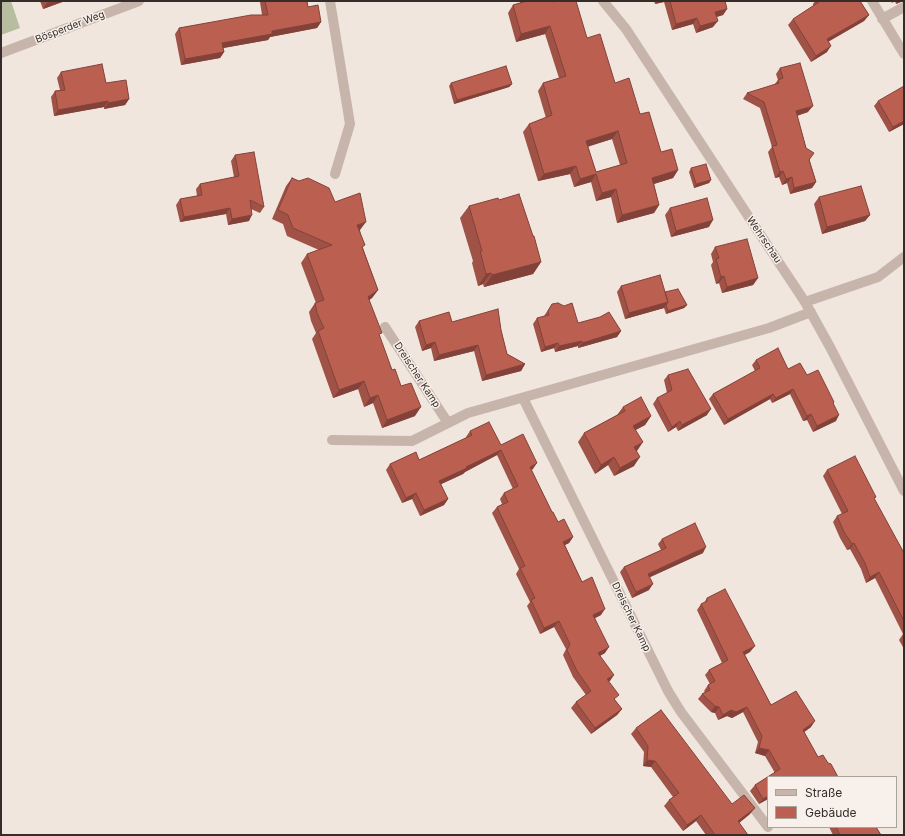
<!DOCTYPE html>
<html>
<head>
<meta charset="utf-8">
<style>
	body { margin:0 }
	#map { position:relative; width:905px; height:836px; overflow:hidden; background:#f0e6de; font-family:Inter,sans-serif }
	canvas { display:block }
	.frame { position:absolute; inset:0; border:2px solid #362c29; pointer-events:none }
	.legend { position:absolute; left:767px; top:776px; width:130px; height:52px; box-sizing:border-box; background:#f8f0ea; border:1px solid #aaa29d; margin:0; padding:5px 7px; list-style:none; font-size:12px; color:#362c29 }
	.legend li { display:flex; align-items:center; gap:8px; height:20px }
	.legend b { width:20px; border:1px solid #aaa29d }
</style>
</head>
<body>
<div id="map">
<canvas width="905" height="836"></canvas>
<div class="frame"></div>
<ul class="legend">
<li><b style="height:5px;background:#c7b5ab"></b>Straße</li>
<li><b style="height:11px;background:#bb5f51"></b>Gebäude</li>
</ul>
</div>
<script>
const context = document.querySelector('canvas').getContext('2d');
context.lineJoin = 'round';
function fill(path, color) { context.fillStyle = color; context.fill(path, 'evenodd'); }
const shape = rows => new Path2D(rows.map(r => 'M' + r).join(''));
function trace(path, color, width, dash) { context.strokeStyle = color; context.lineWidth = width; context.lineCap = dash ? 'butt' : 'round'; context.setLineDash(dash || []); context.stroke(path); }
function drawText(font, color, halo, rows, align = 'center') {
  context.font = font + ' Inter,sans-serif'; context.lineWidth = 3; context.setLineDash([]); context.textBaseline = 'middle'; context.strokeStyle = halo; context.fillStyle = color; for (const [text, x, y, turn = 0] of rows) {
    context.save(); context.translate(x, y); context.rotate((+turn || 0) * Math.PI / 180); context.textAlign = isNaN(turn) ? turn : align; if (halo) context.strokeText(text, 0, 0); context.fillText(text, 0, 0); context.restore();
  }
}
fill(shape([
	[1,1,11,1,20,28,1,35]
]), '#b7be9f');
trace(shape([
	[330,1,350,124,335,174]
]), '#c7b5ab', 10);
trace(shape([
	[603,1,626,29,756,228,805,302,830,347,904,491],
	[872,1,904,54],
	[882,19,904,7],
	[1,53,139,1],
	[805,302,878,277,904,257],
	[385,327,448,423],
	[523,398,668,691,681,712,768,827],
	[332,440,412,441,468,413,769,328,811,312]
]), '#c7b5ab', 10);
fill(shape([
	[40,1,65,1,43,9],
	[260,1,307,1,308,7,321,22,317,28,270,37,268,40,223,48,224,52,220,58,181,65,175,34,179,28,262,15,260,2],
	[520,1,553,1,553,2,587,38,615,83,640,114,661,152,678,170,673,178,654,184,659,205,654,213,617,223,611,197,596,201,591,182,574,187,570,174,538,181,523,132,529,124,546,118,538,91,543,83,559,78,545,34,516,42,508,13,513,5,520,3],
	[612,139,620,165,596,172,588,146],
	[654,1,725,1,727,9,723,15,716,17,713,27,696,33,693,24,672,30,664,2,655,4],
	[815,1,860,1,869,15,864,21,828,42,827,52,811,62,788,25,793,19,813,6,813,4],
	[891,1,903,1,896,4,895,1,892,3],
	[780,68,808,112,797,116,816,182,812,188,790,194,787,183,782,185,779,177,775,178,768,152,772,147,760,108,743,99,747,93,774,85,778,80,776,74],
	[61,72,106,83,129,99,125,105,104,109,104,107,54,116,51,97,55,91,60,90,57,78],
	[451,83,512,84,509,87,454,104,449,86],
	[878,101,904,124,889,132,874,106],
	[235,155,264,207,260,213,251,209,249,221,228,225,226,214,180,222,176,205,180,199,197,196,196,189,200,184,234,177,231,161],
	[691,168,711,180,709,183,694,188,689,172],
	[292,178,335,202,360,230,363,248,378,290,372,298,369,300,379,336,392,370,415,416,382,428,373,403,364,407,358,389,333,398,312,339,316,333,311,321,309,312,315,303,316,303,301,263,307,254,319,250,287,236,283,224,272,219,286,186],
	[819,197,870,215,865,221,822,234,814,204],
	[499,200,541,262,533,274,484,287,483,284,478,286,472,263,473,261,460,218,469,206],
	[670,208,709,227,671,237,665,215],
	[715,247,758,278,753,285,722,293,719,283,716,284,711,265,713,262,711,254],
	[621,286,665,292,687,305,684,308,666,314,664,308,625,319,617,292],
	[552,304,578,323,621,331,617,337,578,348,578,346,555,352,554,348,541,352,533,324,537,318,544,316],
	[419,321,452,322,501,330,507,354,525,364,521,371,482,381,474,351,434,361,431,348,422,351,415,327],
	[756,360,788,369,807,375,833,403,836,421,813,432,807,420,803,421,790,394,772,403,770,399,724,425,709,399,713,394,755,371,752,365],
	[668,375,707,415,678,431,676,427,668,432,653,404,657,398,667,393,664,380],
	[623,407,651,416,645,425,636,430,636,451,634,466,614,476,608,465,595,474,578,442,584,433,617,415],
	[470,431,501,445,533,469,531,470,552,512,558,522,573,537,569,543,565,545,582,582,601,615,595,618,605,653,600,656,610,681,609,681,615,700,622,709,617,715,591,734,571,708,576,702,586,695,573,677,563,655,566,649,554,627,540,634,527,606,530,602,516,574,519,569,492,513,497,507,502,504,500,499,504,493,513,489,497,455,465,472,463,474,441,484,448,499,444,505,420,516,412,499,402,503,386,470,390,464,419,460,466,438,466,437],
	[827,470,876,497,874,499,904,553,904,649,899,640,903,634,875,578,866,583,861,569,850,549,847,550,840,538,833,522,837,516,842,514,823,476],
	[662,539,703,553,649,577,649,590,632,598,620,572,624,567,661,550,658,544],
	[707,598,750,652,745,655,771,705,811,727,804,732,818,757,828,763,768,777,768,799,759,804,750,791,755,785,775,773,765,756,755,753,758,742,743,712,732,718,727,716,718,720,715,713,711,712,698,699,702,694,705,692,704,691,708,685,710,684,705,675,709,670,722,663,697,610,701,604,704,603],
	[636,728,732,804,750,814,739,823,748,835,706,835,696,821,683,831,664,806,669,800,673,797,651,767,643,766,644,752,631,734],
	[829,827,876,827,881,835,833,835]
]), '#a15246');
fill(shape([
	[52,1,65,1,43,9,47,3],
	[657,1,665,1,664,2,655,4],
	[898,1,903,1,896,4],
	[727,9,723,15,710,19,715,12],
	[869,15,864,21,822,45,827,39],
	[697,18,693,24,672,30,676,24],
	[718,21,713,27,696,33,700,26],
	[321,22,317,28,270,37,268,40,218,49,222,43,272,31],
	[550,26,545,34,516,42,521,34],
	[831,46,827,52,811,62,816,56],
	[224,52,220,58,181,65,185,59],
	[512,84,509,87,454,104,457,100],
	[129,99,125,105,104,109,108,103],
	[108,101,104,107,54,116,58,110],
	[813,106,808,112,792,117,796,111],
	[904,121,904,124,889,132,893,127],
	[618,131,612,139,581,149,586,141],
	[576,166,570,174,538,181,544,174],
	[678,170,673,178,647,186,652,178],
	[783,171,779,177,775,178,780,172],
	[596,174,591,182,574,187,580,179],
	[792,177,787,183,782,185,786,179],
	[711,180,709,183,694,188,696,184],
	[816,182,812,188,790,194,794,188],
	[616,189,611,197,596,201,602,193],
	[659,205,654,213,617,223,622,215],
	[230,208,226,214,180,222,184,217],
	[252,215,249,221,228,225,232,219],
	[870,215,865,221,822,234,827,227],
	[713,220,709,227,671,237,676,231],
	[366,222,360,230,351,233,357,225],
	[541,262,533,274,484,287,492,275],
	[491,273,483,284,478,286,486,274],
	[724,276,719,283,716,284,721,277],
	[758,278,753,285,722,293,727,287],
	[378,290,372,298,362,305,368,297],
	[668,302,664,308,625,319,629,313],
	[687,305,684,308,666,314,668,311],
	[621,331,617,337,578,348,582,343],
	[582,341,578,346,555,352,559,346],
	[435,342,431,348,422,351,426,345],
	[558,343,554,348,541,352,545,347],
	[478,345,474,351,434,361,439,355],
	[525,364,521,371,482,381,486,375],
	[364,381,358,389,333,398,339,390],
	[793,389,790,394,772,403,776,398],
	[773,394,770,399,724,425,728,419],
	[378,395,373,403,364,407,370,398],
	[421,407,415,416,382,428,387,420],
	[711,409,707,415,678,431,682,425],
	[811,414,807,420,803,421,807,416],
	[839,415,836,421,813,432,817,426],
	[651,416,645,425,627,434,633,426],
	[680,421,676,427,668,432,672,427],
	[643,442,637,451,628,456,634,447],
	[501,450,497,455,465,472,463,474,435,487,439,481],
	[614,457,608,465,595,474,601,465],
	[640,457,634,466,614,476,620,468],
	[537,463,533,469,526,473,530,467],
	[416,493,412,499,402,503,406,498],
	[448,499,444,505,420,516,424,510],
	[573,537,569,543,559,548,563,542],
	[854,543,850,549,847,550,852,544],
	[706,547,703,553,644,580,648,574],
	[879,572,875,578,866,583,870,577],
	[653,584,649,590,632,598,636,592],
	[605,609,601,615,589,621,593,615],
	[559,621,554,627,540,634,544,628],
	[755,646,750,652,739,657,743,652],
	[609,647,605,653,594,659,598,653],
	[614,675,610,681,603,685,607,679],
	[715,706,719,707,715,713,711,712],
	[747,707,743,712,732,718,727,716,718,720,723,715,731,710],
	[622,709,617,715,591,734,595,728],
	[815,721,811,727,799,736,803,730],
	[759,748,769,750,765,756,755,753],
	[647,760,655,761,651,767,643,766],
	[768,796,768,799,759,804,763,799],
	[755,808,750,814,734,827,738,821],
	[701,815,696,821,683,831,687,825]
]), '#834239');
const building = shape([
	[265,1,307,1,308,7,318,5,321,22,272,31,272,34,222,43,224,52,185,59,179,28,251,15,268,15,265,1],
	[527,1,553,1,553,2,557,1,576,1,587,38,600,34,615,83,629,78,640,114,649,112,661,152,672,149,678,170,652,178,659,205,622,215,616,189,602,193,596,174,580,179,576,166,544,174,529,124,552,115,543,83,566,76,550,26,521,34,513,5,527,1],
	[618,131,627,163,596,172,586,141,618,131],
	[670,1,725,1,727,9,715,12,718,21,700,26,697,18,676,24,670,1],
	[818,1,860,1,869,15,827,39,831,46,816,56,793,19,819,2,818,1],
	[800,63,813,106,796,111,806,148,814,153,809,160,816,182,794,188,792,177,786,179,783,171,780,172,772,146,777,145,764,102,747,93,779,83,778,80,783,78,780,68,800,63],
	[102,64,106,83,126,80,129,99,108,103,108,101,58,110,55,91,65,90,61,72,102,64],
	[506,66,512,84,457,100,451,83,506,66],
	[904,86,904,121,893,127,878,101,904,86],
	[254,152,264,207,250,200,252,215,232,219,230,208,184,217,180,199,202,195,200,184,239,176,235,155,254,152],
	[706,164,711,180,696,184,691,168,706,164],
	[292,178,299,181,308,178,329,188,335,202,360,193,366,222,357,225,365,245,362,247,378,290,368,297,382,333,379,334,392,370,395,369,401,386,411,383,421,407,387,420,378,395,370,398,364,381,339,390,318,331,324,328,317,313,315,303,324,300,307,254,332,245,293,228,288,215,278,210,292,178],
	[861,186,870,215,827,227,819,197,861,186],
	[519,194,533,236,534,236,541,262,492,275,491,273,486,274,480,251,482,251,469,206,498,198,499,200,519,194],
	[707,198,713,220,676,231,670,208,707,198],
	[747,239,758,278,727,287,724,276,721,277,716,259,719,258,715,247,747,239],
	[660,275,668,302,629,313,621,286,660,275],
	[678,289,687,305,668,311,666,305,668,302,665,292,678,289],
	[558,303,564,306,572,303,578,323,600,317,609,312,621,331,582,343,582,341,559,346,558,343,545,347,537,318,549,315,548,311,552,304,558,303],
	[498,309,501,330,507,354,525,364,486,375,478,345,439,355,435,342,426,345,419,321,449,312,452,322,498,309],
	[778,348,788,369,800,363,807,375,818,370,834,402,833,403,839,415,817,426,811,414,807,416,793,389,776,398,773,394,728,419,713,394,760,368,756,360,778,348],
	[688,369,711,409,682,425,680,421,672,427,657,398,672,390,668,375,688,369],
	[641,397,651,416,633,426,643,442,634,447,640,457,620,468,614,457,601,465,584,433,625,411,623,407,641,397],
	[489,422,501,445,523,434,537,463,530,467,552,512,553,512,558,522,564,519,573,537,563,542,582,582,592,577,605,609,593,615,609,647,598,653,614,675,607,679,619,695,614,699,622,709,595,728,576,702,591,691,577,671,567,650,570,644,559,621,544,628,531,600,535,598,520,568,525,566,497,507,508,502,504,493,518,486,501,450,466,467,467,468,439,481,448,499,424,510,416,493,406,498,390,464,416,452,419,460,472,435,470,431,489,422],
	[855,456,876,497,874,498,904,553,904,621,879,572,870,577,865,563,854,543,852,544,844,532,837,516,848,511,827,470,855,456],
	[695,523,706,547,648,574,653,584,636,592,624,567,666,548,662,539,695,523],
	[725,589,755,646,743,652,771,705,796,691,815,721,803,730,818,757,823,755,828,763,831,764,838,777,768,777,768,796,763,799,755,785,780,769,769,750,759,748,762,736,747,707,736,712,731,710,723,715,719,707,715,706,702,694,710,690,708,685,715,681,709,670,728,660,701,604,707,601,707,598,725,589],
	[661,710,732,804,744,795,755,808,738,821,748,835,715,835,701,815,687,825,669,800,679,793,655,761,647,760,648,746,636,728,661,710],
	[836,827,876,827,881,835,840,835,836,827]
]);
fill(building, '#bb5f51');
trace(building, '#834239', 1);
drawText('10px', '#362c29', '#f8f0ea', [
	["Bösperder Weg",70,27,-21],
	["Wehrschau",764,240,56],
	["Dreischer Kamp",417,375,57],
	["Dreischer Kamp",631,617,64]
]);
</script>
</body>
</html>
